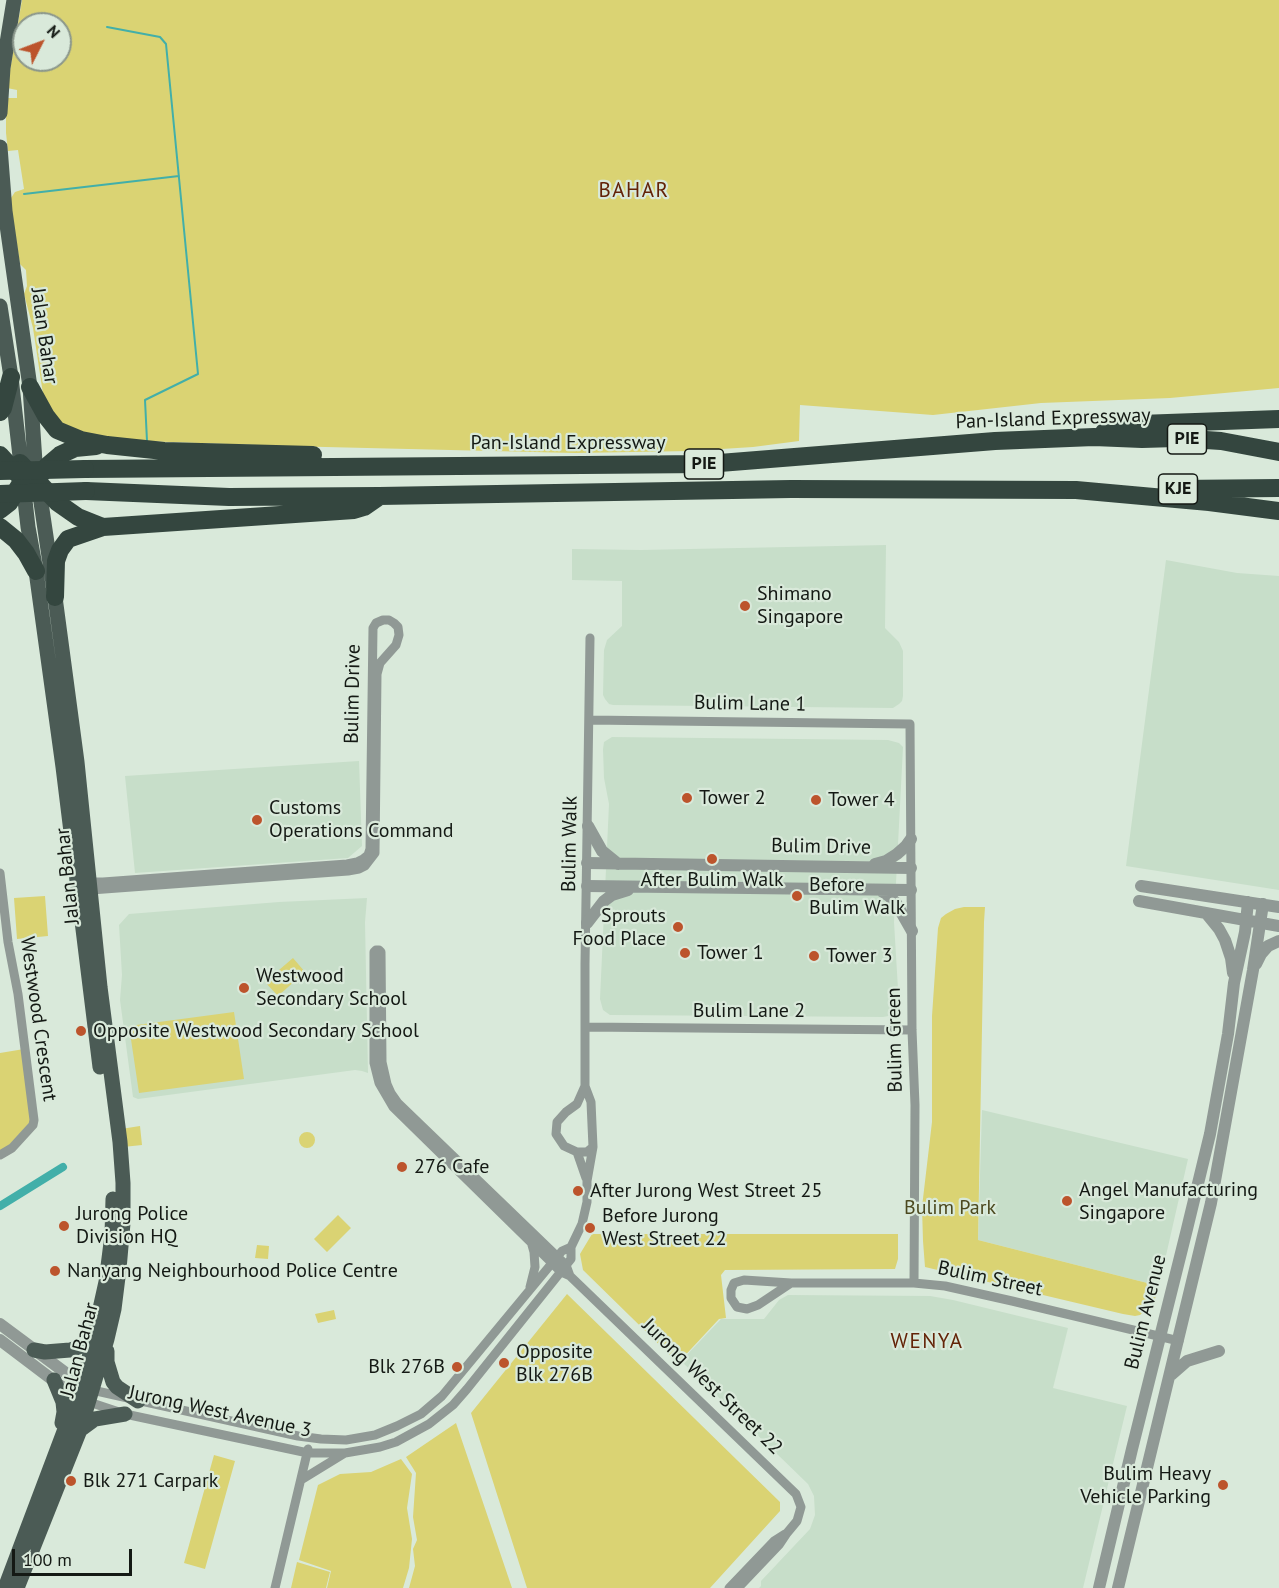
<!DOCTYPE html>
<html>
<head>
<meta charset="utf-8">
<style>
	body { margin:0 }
	#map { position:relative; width:1279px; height:1588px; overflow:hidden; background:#d9e9da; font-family:"PT Sans",sans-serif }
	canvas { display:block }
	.north { position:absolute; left:12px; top:12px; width:60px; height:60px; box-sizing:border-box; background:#d9e9da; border:2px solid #8a968b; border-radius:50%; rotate:48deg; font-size:16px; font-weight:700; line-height:24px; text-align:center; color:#141914 }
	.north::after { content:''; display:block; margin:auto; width:21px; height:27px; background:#bc542c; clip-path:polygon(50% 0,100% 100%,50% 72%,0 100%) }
	.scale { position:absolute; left:12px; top:1549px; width:120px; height:27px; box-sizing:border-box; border:3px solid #141914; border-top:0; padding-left:8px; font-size:18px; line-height:21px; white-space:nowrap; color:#141914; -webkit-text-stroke:4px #d9e9da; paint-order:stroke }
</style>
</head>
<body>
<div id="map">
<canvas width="1279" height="1588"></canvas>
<div class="north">N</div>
<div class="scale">100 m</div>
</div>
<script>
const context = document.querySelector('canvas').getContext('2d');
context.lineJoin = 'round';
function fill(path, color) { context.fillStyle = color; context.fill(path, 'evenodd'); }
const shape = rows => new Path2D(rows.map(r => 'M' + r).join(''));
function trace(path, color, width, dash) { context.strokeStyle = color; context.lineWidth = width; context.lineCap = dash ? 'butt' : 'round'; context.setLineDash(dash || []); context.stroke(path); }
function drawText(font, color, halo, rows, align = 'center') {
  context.font = font + ' "PT Sans",sans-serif'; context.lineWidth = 4.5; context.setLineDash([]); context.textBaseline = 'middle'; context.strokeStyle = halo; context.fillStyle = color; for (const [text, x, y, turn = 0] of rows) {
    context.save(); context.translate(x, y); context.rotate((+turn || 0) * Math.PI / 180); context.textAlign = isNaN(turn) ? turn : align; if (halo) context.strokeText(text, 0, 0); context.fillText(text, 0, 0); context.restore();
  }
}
fill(shape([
	[886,545,885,628,899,642,903,651,903,696,902,701,899,704,893,708,613,705,609,704,605,699,603,695,604,650,607,640,622,626,622,581,572,580,572,549,641,550],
	[1166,560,1237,573,1279,576,1279,890,1126,866],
	[612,737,888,740,899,743,903,747,894,922,899,1006,898,1011,894,1015,883,1017,614,1015,610,1015,603,1010,600,999,609,804,604,778,603,749,604,742],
	[359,761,362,846,348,858,135,873,125,776],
	[367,898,365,922,368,1073,362,1071,355,1070,138,1099,133,1097,120,1000,122,975,119,925,129,914,279,902],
	[982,1110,1188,1159,1159,1286,978,1240],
	[788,1295,930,1296,953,1300,1068,1328,1053,1388,1127,1406,1083,1588,759,1588,761,1586,761,1581,810,1529,815,1515,814,1496,808,1484,681,1361,721,1319,764,1319,779,1300]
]), '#c7dec9');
fill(shape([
	[22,0,1279,0,1279,388,1170,398,1041,403,933,415,800,405,799,441,753,447,690,451,575,453,284,446,113,440,77,433,60,423,43,394,33,328,24,294,27,286,26,270,20,264,11,208,11,198,15,192,24,189,18,150,8,151,6,133,6,98,17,98,17,90,7,88],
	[24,24,60,24,60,60,24,60],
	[45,896,48,936,17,939,14,898],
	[964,907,985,907,984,922,978,1240,1159,1286,1154,1302,1140,1315,1135,1316,1123,1314,925,1267,923,1241,922,1207,932,1122,932,1016,938,928,941,918,946,914,955,909],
	[293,958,305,972,278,996,265,982],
	[234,1012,244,1079,139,1093,129,1026],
	[24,1049,34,1118,0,1155,0,1053],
	[140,1126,142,1145,123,1147,121,1129],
	'299 1140a8 8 0 1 1 16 0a8 8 0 1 1-16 0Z',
	[338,1215,351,1228,327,1252,314,1239],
	[592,1234,898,1234,898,1259,895,1269,725,1270,721,1275,726,1318,719,1319,678,1363,583,1270,580,1254],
	[257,1245,269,1246,268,1259,255,1258],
	[567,1294,780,1502,780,1511,710,1588,527,1588,471,1413],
	[334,1310,336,1319,318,1323,315,1314],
	[456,1423,512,1588,409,1588,415,1566,413,1549,417,1540,413,1517,416,1473,406,1457],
	[214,1455,235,1461,205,1569,184,1563],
	[401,1459,412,1474,407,1508,412,1539,409,1568,403,1588,327,1588,331,1571,299,1560,318,1485,340,1474,371,1472],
	[297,1562,330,1572,326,1588,291,1588]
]), '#dad373');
trace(shape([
	[107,27,160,37,166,44,198,374,145,400,147,441],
	[24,194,179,176]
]), '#42afa9', 2);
trace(shape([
	[0,1206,63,1167]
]), '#42afa9', 8);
trace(shape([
	[589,720,910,724,912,1030,915,1105,914,1283],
	[0,873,8,942,18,994,34,1120,33,1125,12,1148,0,1155],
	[90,882,103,882,347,864,357,862,363,859,368,855,370,849,373,628,376,623,383,620,389,620,394,623,398,627,399,635,396,645,380,663,377,674,375,853,365,866,359,869,348,871,91,890],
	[585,1027,912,1030],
	[585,1086,577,1104,566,1112,557,1122,556,1134,564,1146,577,1152,587,1152,593,1147],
	[577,1152,586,1178],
	[570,1276,566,1265,398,1103,391,1093,387,1084,382,1062,381,952,379,950,376,950,374,952,374,1063,379,1083,393,1107,552,1263,561,1272,570,1276,796,1494,801,1507,797,1521,787,1533,779,1545,738,1588],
	[791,1283,758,1305,747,1309,737,1307,731,1298,731,1290,734,1283,744,1280,791,1283,914,1283,945,1286,1012,1301,1179,1341],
	[530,1287,535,1267,534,1252,532,1245],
	[92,1390,298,1436,321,1439,346,1440,375,1435,397,1426,421,1414,442,1396,562,1251,571,1247],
	[89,1402,125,1414,308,1453,345,1453,380,1447,396,1442,429,1424,453,1405,467,1389,571,1259,571,1247,582,1224,587,1202,587,1181,593,1147,591,1102,585,1086,585,964,590,638],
	[301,1480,345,1453],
	[275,1588,308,1449],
	[729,1588,774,1541,785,1534]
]), '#909995', 9);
trace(shape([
	[588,826,602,851,618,864],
	[587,863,911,868],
	[875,864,886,861,897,854,906,846,911,839],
	[587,886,911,890],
	[1141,886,1279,907],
	[880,890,889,896,896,903,912,931],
	[1139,901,1279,926],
	[1206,913,1219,929,1225,940,1231,958,1233,973],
	[587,923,604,901,612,895,628,890],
	[1256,964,1261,954,1268,946,1279,941],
	[0,1324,82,1385,88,1389],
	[0,1340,70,1393,84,1400],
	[1171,1375,1187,1361,1219,1351],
	[1099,1588,1132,1449,1187,1229,1210,1134,1228,1034,1234,983,1245,932,1248,902],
	[1118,1588,1211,1203,1253,970,1263,904]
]), '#909995', 12);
trace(shape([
	[0,113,3,68,14,0],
	[0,147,5,211,30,387,35,462,55,597,77,762,100,987,120,1142,123,1183,123,1223,119,1269,114,1309,107,1339,80,1430,17,1588],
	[0,306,11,377,28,527,36,571,63,767,100,1067],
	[34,1350,45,1352,70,1350,82,1346,89,1339,95,1331],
	[107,1351,107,1362,113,1382,117,1387,138,1401],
	[54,1380,63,1402,64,1412,62,1423],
	[80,1430,95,1419,125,1414],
	[5,1588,85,1376,106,1282,112,1235,113,1199]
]), '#4b5b55', 15);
trace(shape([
	[30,387,46,416,57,430,81,440,107,445,164,451,313,455],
	[0,412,3,408,11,377],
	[1104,432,1116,427,1140,424,1279,419],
	[0,455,23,480],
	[20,463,58,503,78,517,103,527],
	[85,469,707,464,995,441,1094,437,1142,439,1176,438,1221,441,1279,452],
	[39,477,47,466,60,455,75,448,96,446],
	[1177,489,1279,488],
	[86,491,229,497,379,496,791,489,1076,490,1209,502,1279,511],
	[0,510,9,503,21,483],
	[0,527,16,540,26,553,36,571],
	[55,597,56,561,60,550,68,539,103,527,354,510,364,507,377,498]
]), '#34463f', 18);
trace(shape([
	[0,471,85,469],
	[0,494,86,491]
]), '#34463f', 18);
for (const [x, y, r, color] of [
	[745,606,6,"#bc542c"],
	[687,798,6,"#bc542c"],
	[816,800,6,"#bc542c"],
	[257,820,6,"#bc542c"],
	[712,859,6,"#bc542c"],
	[797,896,6,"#bc542c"],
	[678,927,6,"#bc542c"],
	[685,953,6,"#bc542c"],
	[814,956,6,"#bc542c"],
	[244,988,6,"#bc542c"],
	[81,1031,6,"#bc542c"],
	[402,1167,6,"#bc542c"],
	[578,1191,6,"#bc542c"],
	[1067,1201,6,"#bc542c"],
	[64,1226,6,"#bc542c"],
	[590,1228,6,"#bc542c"],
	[55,1271,6,"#bc542c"],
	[504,1363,6,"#bc542c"],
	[457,1367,6,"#bc542c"],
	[71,1481,6,"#bc542c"],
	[1223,1485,6,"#bc542c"]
]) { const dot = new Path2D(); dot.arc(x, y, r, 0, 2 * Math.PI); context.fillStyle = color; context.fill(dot); trace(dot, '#d9e9da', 2); }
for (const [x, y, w] of [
	[1187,439,39],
	[704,464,39],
	[1178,489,39]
]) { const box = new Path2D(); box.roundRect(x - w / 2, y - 15, w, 30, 4.5); context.fillStyle = '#d9e9da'; context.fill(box); trace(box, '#141914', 1.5); }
drawText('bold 18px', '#141914', null, [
	["PIE",1187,439],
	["PIE",704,464],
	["KJE",1178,489]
]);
drawText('20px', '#141914', '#d9e9da', [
	["Jalan Bahar",44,336,82],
	["Pan-Island Expressway",1053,419,-2],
	["Pan-Island Expressway",568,443],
	["Bulim Drive",353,694,-89],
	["Bulim Lane 1",750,704,1],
	["Bulim Walk",570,844,-89],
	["Bulim Drive",821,847,1],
	["Jalan Bahar",68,876,-96],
	["Bulim Lane 2",749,1011],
	["Westwood Crescent",38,1019,82],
	["Bulim Green",895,1040,-91],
	["Bulim Street",990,1279,12],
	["Bulim Avenue",1146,1312,-76],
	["Jalan Bahar",80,1350,-75],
	["Jurong West Street 22",712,1387,44],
	["Jurong West Avenue 3",220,1412,12]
]);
drawText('20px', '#141914', '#d9e9da', [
	["Shimano",757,594],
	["Singapore",757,617],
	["Tower 2",699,798],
	["Tower 4",828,800],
	["Customs",269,808],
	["Operations Command",269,831],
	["After Bulim Walk",712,880,"center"],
	["Before",809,885],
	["Bulim Walk",809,908],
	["Sprouts",666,916,"right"],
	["Food Place",666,939,"right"],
	["Tower 1",697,953],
	["Tower 3",826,956],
	["Westwood",256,976],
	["Secondary School",256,999],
	["Opposite Westwood Secondary School",93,1031],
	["276 Cafe",414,1167],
	["Angel Manufacturing",1079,1190],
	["Singapore",1079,1213],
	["After Jurong West Street 25",590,1191],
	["Jurong Police",76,1214],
	["Division HQ",76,1237],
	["Before Jurong",602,1216],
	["West Street 22",602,1239],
	["Nanyang Neighbourhood Police Centre",67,1271],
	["Opposite",516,1352],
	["Blk 276B",516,1375],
	["Blk 276B",445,1367,"right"],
	["Bulim Heavy",1211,1474,"right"],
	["Vehicle Parking",1211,1497,"right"],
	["Blk 271 Carpark",83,1481]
], 'left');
drawText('20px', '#4b481e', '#d9e9da', [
	["Bulim Park",950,1208]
]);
context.letterSpacing = '1.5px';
drawText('21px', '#632307', '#d9e9da', [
	["BAHAR",634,191],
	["WENYA",927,1342]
]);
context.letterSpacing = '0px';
</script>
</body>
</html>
